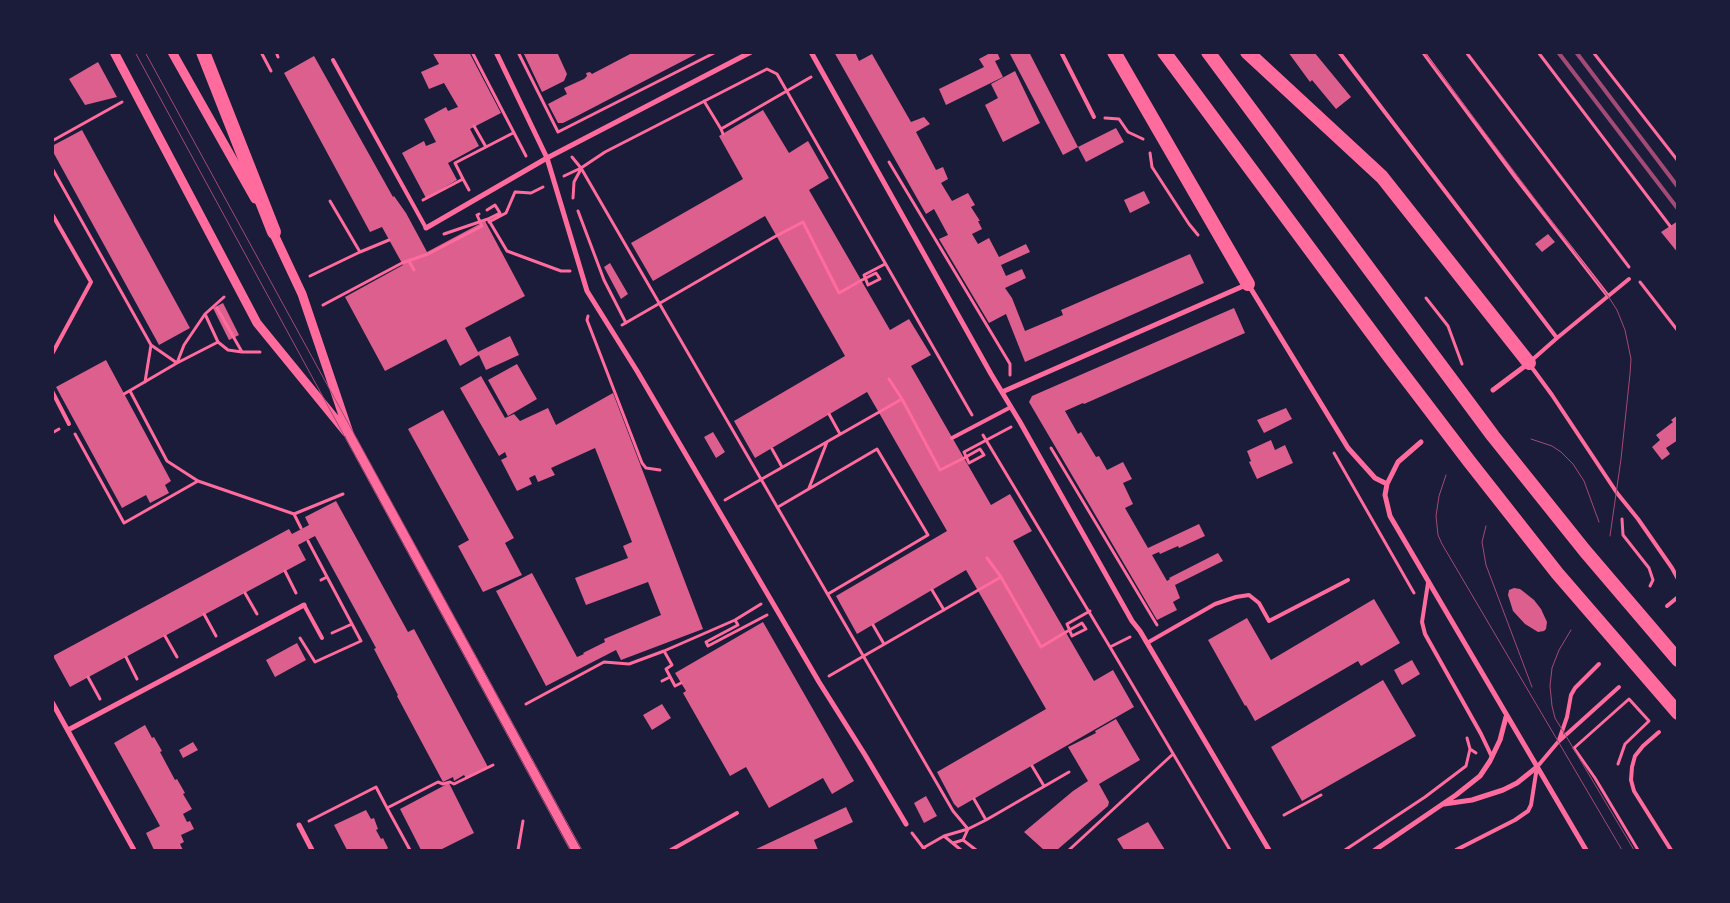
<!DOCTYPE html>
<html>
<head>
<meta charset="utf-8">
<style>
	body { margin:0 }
	#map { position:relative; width:1730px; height:903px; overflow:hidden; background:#1b1b3a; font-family:"Work Sans",sans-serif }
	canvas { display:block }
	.frame { position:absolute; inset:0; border:54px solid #1b1b3a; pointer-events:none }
</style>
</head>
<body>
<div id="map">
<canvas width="1730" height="903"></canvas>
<div class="frame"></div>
</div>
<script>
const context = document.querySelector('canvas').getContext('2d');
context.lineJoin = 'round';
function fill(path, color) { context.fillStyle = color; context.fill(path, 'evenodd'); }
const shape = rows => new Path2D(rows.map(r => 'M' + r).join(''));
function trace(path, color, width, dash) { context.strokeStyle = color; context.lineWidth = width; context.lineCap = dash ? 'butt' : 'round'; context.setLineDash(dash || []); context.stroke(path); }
fill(shape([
	[432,52,469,52,501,113,470,129,479,146,448,163,457,180,426,198,402,153,424,141,426,146,436,142,424,119,446,107,448,111,458,107,444,83,429,89,421,72,439,64],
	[523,52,557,52,567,74,564,81,542,92],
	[634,52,700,52,577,116,563,123,558,123,548,104,567,94,564,88,584,79,587,76,586,73,590,72,592,74],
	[834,52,855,52,859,61,872,54,911,122,924,117,930,124,916,132,936,170,943,167,948,179,941,183,952,201,968,193,975,205,971,207,980,221,978,221,982,229,972,234,978,244,989,238,999,257,1026,244,1030,252,1001,265,1006,276,1022,269,1026,278,1005,288,1012,298,1025,331,1063,315,1061,310,1190,254,1204,283,1025,362,1006,314,989,323,939,239,948,235,934,209,926,214],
	[992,52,997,52,1000,59,995,61,1003,77,946,105,939,89,984,67,979,59],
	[1013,52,1029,52,1078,147,1063,155,1010,54],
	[1288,52,1314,52,1351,97,1336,109,1312,80,1310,82],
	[314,56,393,197,394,196,406,213,427,252,485,221,525,296,465,328,478,352,510,336,519,355,486,370,479,355,460,366,446,339,385,371,345,297,403,265,382,227,370,232,284,73],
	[98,62,117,97,85,105,69,79],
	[1015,71,1040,123,1003,142,985,105,998,98,991,84],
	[763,110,789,153,808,141,829,178,809,190,890,330,909,319,931,355,911,366,991,505,1010,494,1032,531,1013,541,1094,681,1113,670,1134,707,958,808,954,804,937,772,1046,709,966,570,857,634,836,596,947,531,867,392,755,458,734,421,845,356,765,216,653,281,631,243,743,179,719,136],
	[1116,128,1124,142,1086,162,1078,147],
	[82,130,190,328,159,345,52,150,52,146],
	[1144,191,1150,203,1130,213,1124,200],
	[1678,221,1678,253,1661,232],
	[1548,234,1555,242,1542,252,1535,244],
	[610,263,628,294,621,299,604,267],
	[223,303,239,335,229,340,213,308],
	[1234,308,1245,333,1084,404,1083,403,1065,411,1078,434,1081,432,1096,457,1099,456,1107,470,1123,462,1132,479,1123,483,1133,504,1125,508,1148,548,1199,524,1205,536,1179,548,1178,546,1160,554,1159,552,1152,555,1167,581,1170,579,1169,578,1218,553,1223,561,1175,585,1180,598,1173,602,1177,610,1157,620,1029,402,1032,396],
	[106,360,171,481,165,485,169,493,150,503,146,495,122,508,56,387],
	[517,364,537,399,508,416,488,380],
	[481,376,505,418,514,414,520,421,548,408,556,425,613,393,703,629,621,660,616,650,546,686,496,591,532,573,577,657,584,654,583,653,605,642,604,639,661,615,648,582,586,605,575,578,628,558,623,546,632,542,595,448,551,468,555,475,538,482,535,475,529,478,532,484,517,491,501,460,507,457,505,452,499,456,460,388],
	[1286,408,1292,419,1264,433,1257,420],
	[443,410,514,538,505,543,522,575,483,592,458,546,469,540,408,429],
	[1678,415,1678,440,1666,448,1670,454,1662,460,1652,447,1660,440,1656,435,1673,422,1671,420],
	[713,432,725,452,716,458,704,437],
	[1271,440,1275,450,1285,445,1293,463,1257,479,1249,462,1251,461,1247,451],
	[336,501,408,632,414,629,488,767,466,778,464,775,454,781,453,777,443,782,397,696,398,695,374,649,376,648,315,536,298,545,306,560,70,687,53,656,289,529,292,534,309,525,305,517],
	[1514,588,1520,589,1524,592,1534,600,1541,609,1547,622,1546,629,1544,631,1538,632,1525,624,1513,611,1508,595,1509,590],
	[1374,599,1400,643,1361,666,1358,661,1255,721,1246,705,1245,706,1208,640,1247,618,1271,660],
	[763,622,854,781,832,794,823,778,769,808,746,767,730,776,683,693,686,691,675,673],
	[297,643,306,660,275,677,266,660],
	[1412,660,1420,674,1402,685,1394,670],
	[1383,680,1416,736,1302,801,1271,747],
	[662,704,671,718,652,730,643,715],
	[1116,719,1140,760,1099,784,1109,802,1108,806,1057,850,1044,850,1024,832,1073,791,1088,781,1068,747,1096,733,1095,731],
	[145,725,152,738,154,737,162,751,160,752,175,780,177,779,185,793,183,794,192,809,183,814,187,822,190,821,194,829,181,835,184,842,180,844,183,850,154,850,146,833,160,826,114,743],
	[193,742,198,750,183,758,179,750],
	[449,783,474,833,440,850,421,850,400,809],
	[926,796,937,816,924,823,914,803],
	[846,807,853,822,814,840,818,850,754,850],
	[366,810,371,819,374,818,378,829,376,830,381,839,383,838,388,848,386,850,347,850,334,825],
	[1148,822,1165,850,1124,850,1117,839]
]), '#dd5f8e');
trace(shape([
	[261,52,271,71],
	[276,52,278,57],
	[472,52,526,156],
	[518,52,558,132,716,52],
	[1466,52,1629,267],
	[1538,52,1670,226],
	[1593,52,1678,161],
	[704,101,721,129],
	[1105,118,1119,119,1128,132,1143,139],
	[474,126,486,147],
	[723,134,721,129,811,77],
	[52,141,122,102],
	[1150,153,1152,167,1189,224,1198,235],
	[572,157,581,168],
	[889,162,1010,364,1010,375],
	[52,168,151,345,177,363,184,345,205,314],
	[564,176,581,168],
	[463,179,455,163,513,133],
	[516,192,531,193,543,187],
	[573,198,574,182,581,169],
	[423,200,463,179,469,190],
	[330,201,360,252,389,240],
	[487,210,495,205,500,213,488,219],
	[578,211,604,280,626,323],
	[489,222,506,213,515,192],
	[444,234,488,219,507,251,561,271,570,271],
	[409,261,414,270],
	[310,276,360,252],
	[1640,282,1678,331],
	[1426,298,1448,326,1462,364],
	[323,305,402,263,428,254,482,226,477,215,479,214],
	[588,316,587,320,642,463,646,468,660,470],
	[622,325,776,236,803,222,839,293,862,280,876,273,880,279,868,285,864,275,885,264],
	[218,342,205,314,224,297],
	[242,352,260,352],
	[889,379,902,399],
	[145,382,151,345],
	[130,391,167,461,198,481,294,514,301,528],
	[124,394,177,363,218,342,228,350,242,352,217,308],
	[829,414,840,434],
	[52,433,59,429],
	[75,434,124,523,198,481],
	[983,435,1110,647,1130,637],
	[1051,448,1157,625],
	[772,449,782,467],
	[1334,453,1414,593],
	[809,488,827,442],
	[725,500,902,399,940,470,964,458,980,449,984,455,969,463,964,452,1011,427],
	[778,507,877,449,928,535,828,594],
	[294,514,343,494],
	[1622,519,1623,535,1649,568,1653,580,1650,586],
	[987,558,1001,577],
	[285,571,296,593],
	[321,580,327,577],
	[932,590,944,610],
	[245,593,257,614],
	[204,614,216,636],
	[735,620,738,625,706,642,708,646,767,615],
	[873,625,884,644],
	[332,633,352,624],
	[165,636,177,657],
	[300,638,315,662,361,641,308,541],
	[1110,647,1230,850],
	[664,651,672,665,666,669,675,686,681,683],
	[126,657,137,679],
	[829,676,1001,577,1041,647,1066,632,1082,623,1086,629,1072,636,1067,624,1090,611],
	[88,677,100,699],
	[662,681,670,677],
	[526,704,604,662,629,664,664,651,735,620,761,604],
	[1467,738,1470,749],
	[1618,764,1625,744,1649,721,1629,699,1574,748,1595,778,1638,850],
	[1032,766,1044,786],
	[974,799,986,820],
	[387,808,410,850],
	[1284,815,1321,795],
	[309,821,376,787,387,808,438,782,443,784,450,782,454,784,493,765],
	[912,833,925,850],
	[944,836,968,829,986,820,1069,772],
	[963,840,968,829,953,811,581,168,605,152,767,69,777,74,972,415],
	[953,843,963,840,976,850],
	[923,848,944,836,961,850],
	[518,850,523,821],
	[1069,850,1173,754],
	[1345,850,1425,797,1466,766,1470,749,1476,753]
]), '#ff6b9d', 3);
trace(shape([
	[1061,52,1094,117],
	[1339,52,1557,338,1532,360],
	[1423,52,1516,178,1608,296],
	[333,60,426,228],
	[52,214,91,282,52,354],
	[1557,338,1629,279],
	[1530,365,1552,395,1617,493,1638,519,1672,568,1678,579],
	[52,391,69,424],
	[952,438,1011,407],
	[1428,583,1422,622,1425,634,1481,734,1492,757],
	[304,605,322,638],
	[1667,606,1678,597],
	[1147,643,1215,604,1236,597,1249,595,1259,603,1269,621,1348,580],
	[1659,732,1643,746,1635,756,1632,767,1631,780,1634,791,1671,850],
	[1559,740,1567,717,1571,695,1575,688,1599,664],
	[671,850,737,813],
	[1456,850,1515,820,1528,811,1531,805,1537,767,1558,742,1619,687]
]), '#ff6b9d', 4);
trace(shape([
	[496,52,547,158,587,291,637,371,819,682,865,755,906,824],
	[811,52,991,374,1020,422,1132,621,1140,631,1269,850],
	[426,228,547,158,751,52],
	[1493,390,1529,363],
	[1002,392,1248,284,1348,448,1375,478,1387,484],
	[1421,442,1398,462,1387,484,1385,495,1390,516,1586,850],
	[52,702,134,850],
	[68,730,304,605],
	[1444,804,1472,800,1503,790,1517,783,1537,767],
	[299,825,312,850],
	[1375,850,1456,795,1480,776,1490,761,1500,740,1506,717]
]), '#ff6b9d', 5);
trace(shape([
	[114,52,257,323,346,432],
	[172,52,255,199],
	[271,228,302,294,350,436,576,850]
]), '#ff6b9d', 9);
trace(shape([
	[203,52,274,232],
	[1114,52,1248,284],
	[1164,52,1389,356,1469,461,1557,573,1678,713],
	[1208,52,1493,436,1585,551,1678,660],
	[1247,52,1382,177,1529,363]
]), '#ff6b9d', 14);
trace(shape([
	[135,52,570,850],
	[145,52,582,850],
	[1424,52,1608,296,1617,310,1625,330,1631,359,1630,374,1621,459,1610,536],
	[1531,439,1552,446,1561,452,1573,464,1584,481,1599,522],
	[1446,475,1439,496,1436,516,1438,535,1442,544,1622,850],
	[1486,526,1482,542,1486,565,1532,687],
	[1571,630,1559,650,1552,668,1550,686,1552,706,1555,718,1566,736,1634,850]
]), '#a44b75', 1);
trace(shape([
	[1558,52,1678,209],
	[1576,52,1678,187]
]), '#a44b75', 4);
</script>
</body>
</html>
